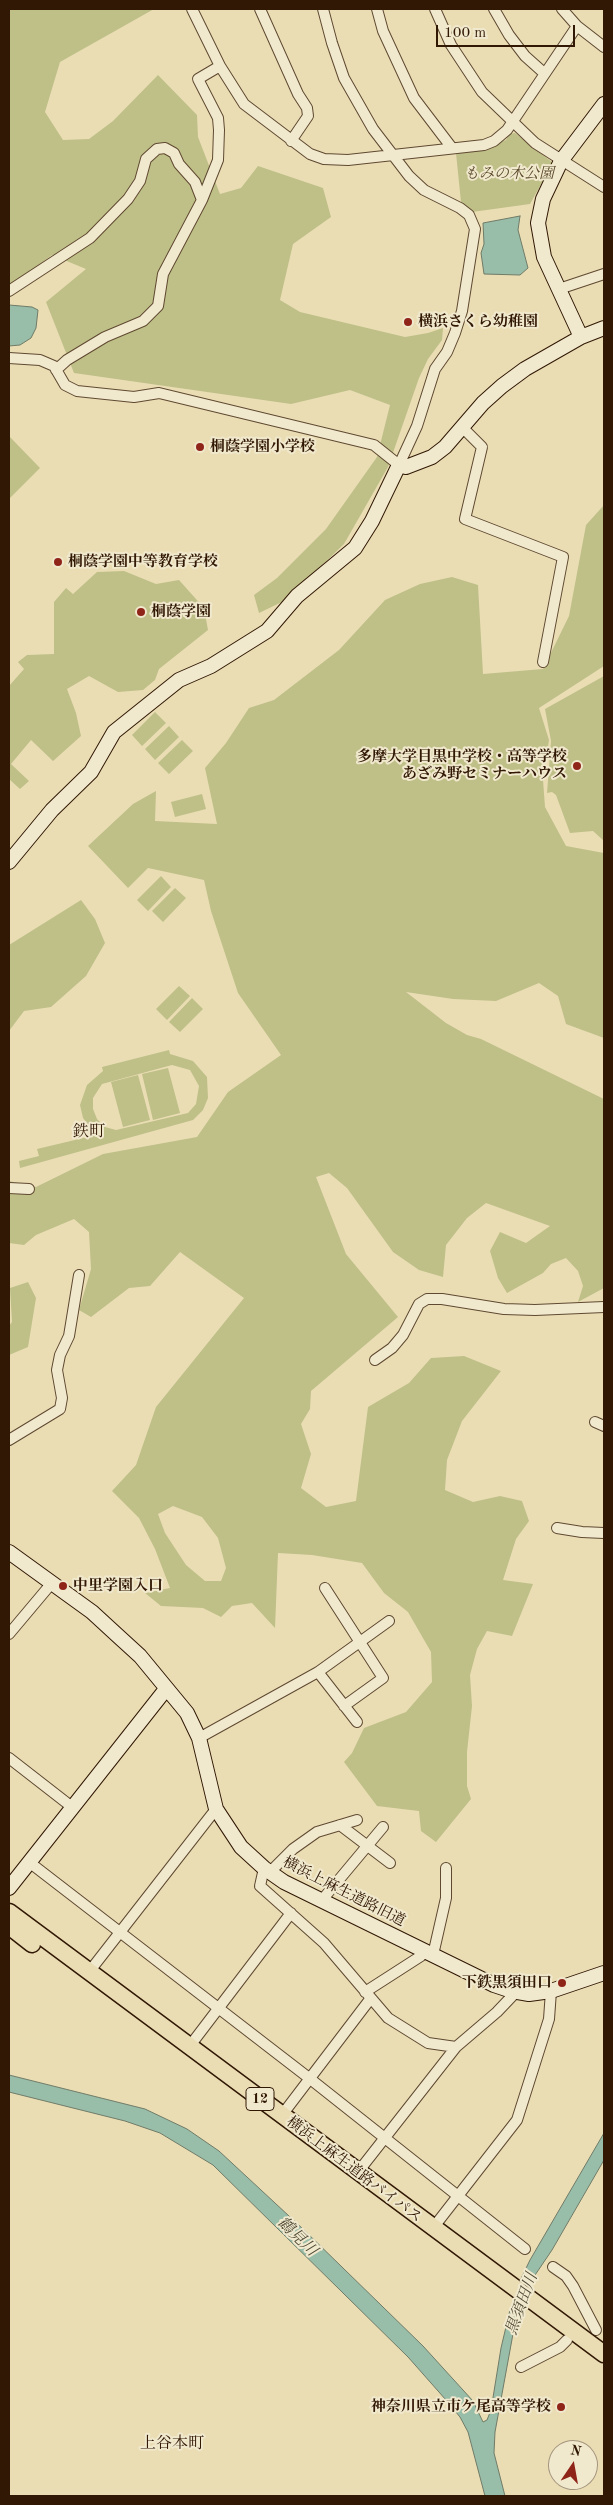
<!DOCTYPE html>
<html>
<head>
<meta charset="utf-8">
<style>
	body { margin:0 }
	#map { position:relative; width:613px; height:2505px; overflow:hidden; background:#eaddb4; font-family:"Old Standard TT",serif }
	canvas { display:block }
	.frame { position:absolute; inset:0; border:10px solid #311805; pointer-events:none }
	.north { position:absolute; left:548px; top:2440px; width:50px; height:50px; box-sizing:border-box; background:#f1e9ce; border:1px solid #a4957e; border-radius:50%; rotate:12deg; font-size:14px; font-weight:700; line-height:20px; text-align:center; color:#311805 }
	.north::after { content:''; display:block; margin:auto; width:18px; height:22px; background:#8f2418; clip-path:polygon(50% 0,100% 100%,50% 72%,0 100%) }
	.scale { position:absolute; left:436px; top:25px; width:139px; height:22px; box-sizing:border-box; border:2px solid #311805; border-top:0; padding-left:6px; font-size:15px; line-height:18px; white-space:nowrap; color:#311805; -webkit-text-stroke:4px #f1e9ce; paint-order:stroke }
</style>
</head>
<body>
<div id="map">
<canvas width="613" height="2505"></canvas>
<div class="frame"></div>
<div class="north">N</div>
<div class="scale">100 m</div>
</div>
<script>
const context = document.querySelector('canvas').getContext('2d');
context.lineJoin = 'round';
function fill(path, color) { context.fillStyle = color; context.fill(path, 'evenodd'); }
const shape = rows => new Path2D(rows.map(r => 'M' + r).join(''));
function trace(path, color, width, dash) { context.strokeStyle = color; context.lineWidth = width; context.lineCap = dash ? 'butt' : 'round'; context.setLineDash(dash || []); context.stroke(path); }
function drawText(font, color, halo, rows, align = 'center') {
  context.font = font + ' "Old Standard TT","Noto Serif JP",serif'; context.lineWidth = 4; context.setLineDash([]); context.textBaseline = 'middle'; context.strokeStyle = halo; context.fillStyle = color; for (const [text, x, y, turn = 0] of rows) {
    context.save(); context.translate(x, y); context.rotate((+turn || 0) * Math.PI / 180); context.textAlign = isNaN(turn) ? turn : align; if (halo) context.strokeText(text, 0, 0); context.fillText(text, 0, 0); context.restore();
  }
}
fill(shape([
	[9,9,154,9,60,62,45,112,63,140,89,139,113,121,158,75,197,115,198,137,220,194,241,188,258,166,323,188,331,217,293,244,280,300,300,312,405,337,428,333,443,328,442,340,428,359,419,378,388,467,344,544,286,600,259,613,254,595,277,578,326,529,377,457,390,405,350,390,291,404,74,373,46,302,86,269,52,255,9,287],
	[515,133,553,163,530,204,472,212,461,202,456,153,485,148,506,140,509,134],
	[9,436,40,468,9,499],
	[604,505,604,666,539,708,549,740,543,780,545,807,566,846,604,853,604,1038,566,1024,558,996,539,983,496,1001,453,999,406,992,446,1023,467,1035,481,1039,604,1099,604,1288,578,1302,583,1286,578,1271,566,1258,551,1264,543,1273,507,1293,498,1278,490,1251,500,1232,526,1243,550,1226,486,1203,467,1218,446,1245,443,1277,419,1270,393,1252,347,1188,329,1173,316,1177,346,1254,398,1317,311,1391,310,1409,301,1424,311,1454,301,1488,326,1507,356,1501,368,1407,409,1383,431,1358,464,1356,501,1371,462,1421,447,1460,445,1490,473,1502,500,1496,522,1501,529,1521,516,1539,503,1580,533,1584,512,1636,487,1631,477,1649,470,1675,472,1706,467,1752,467,1786,471,1799,436,1842,421,1831,419,1811,377,1806,344,1762,352,1753,364,1728,406,1712,432,1682,431,1652,408,1612,384,1593,362,1563,312,1555,278,1553,275,1628,252,1603,232,1606,221,1617,203,1608,161,1606,145,1593,170,1588,155,1549,139,1518,112,1491,136,1465,156,1407,244,1298,180,1252,150,1286,129,1288,91,1317,79,1310,91,1269,89,1232,74,1219,36,1235,24,1245,9,1243,9,1181,36,1187,103,1154,197,1137,228,1092,281,1055,238,993,211,911,204,880,148,868,128,888,88,846,133,804,156,791,155,821,217,824,205,768,226,743,249,708,274,700,339,650,385,600,420,584,452,577,478,585,483,674,543,669,569,616,586,525],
	[173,1506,202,1517,218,1538,226,1568,221,1581,205,1581,186,1565,165,1533,158,1514],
	[124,571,156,584,179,580,204,608,208,630,159,669,155,680,143,690,118,692,89,676,67,689,76,713,81,736,53,761,31,740,11,764,29,781,20,789,9,779,9,686,24,669,18,662,27,655,54,654,54,602,66,588,73,594,97,572],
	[604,676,604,841,593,831,570,833,556,795,552,792,547,793,551,741,545,709],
	[155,712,166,723,142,746,132,735],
	[169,726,179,737,155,760,145,749],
	[182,740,193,751,169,774,158,763],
	[202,794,206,809,175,817,171,802],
	[161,876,171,887,148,911,137,900],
	[175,888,186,898,163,922,152,911],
	[81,900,95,919,105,943,86,976,51,1007,24,1011,9,1031,9,945],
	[179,986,190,996,167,1020,156,1009],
	[192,998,203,1009,180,1032,169,1022],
	[169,1050,170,1054,193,1061,207,1077,208,1098,203,1110,193,1120,20,1168,19,1161,39,1156,37,1149,96,1135,83,1118,80,1105,87,1085,103,1071,102,1067],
	[172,1065,190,1070,199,1086,196,1104,188,1113,116,1130,105,1127,97,1119,93,1109,93,1098,102,1084],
	[168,1068,180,1113,153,1120,142,1074],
	[138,1075,150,1120,123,1127,111,1082],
	[28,1282,36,1298,28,1347,9,1355,9,1326,12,1322,10,1288]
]), '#bfbf88');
const water = shape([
	[520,216,518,230,528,268,520,275,484,274,481,253,484,244,483,223,520,216],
	[9,305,32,307,38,310,36,328,31,338,20,345,9,346,9,305],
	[9,2075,145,2109,187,2129,219,2151,303,2229,423,2346,473,2401,483,2422,487,2420,491,2410,501,2348,514,2293,530,2260,604,2133,604,2160,552,2250,529,2284,515,2323,495,2432,494,2453,505,2496,485,2496,468,2432,460,2417,446,2400,408,2357,213,2165,160,2133,125,2121,9,2092,9,2075]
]);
fill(water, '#98bda9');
trace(water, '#6f7b67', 1);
fill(shape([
	[518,2278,530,2287,519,2318,507,2309]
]), '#eaddb4');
const street = shape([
	[192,9,220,66,244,104,310,154,324,159,348,160,484,145,494,141,507,130,577,26],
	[260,9,298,94,307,108,308,116,291,141],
	[377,9,383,31,414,98,452,148],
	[435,9,451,45,482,92,535,143,604,187],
	[494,9,509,35,525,56,544,73],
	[562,9,577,26,604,47],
	[202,200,218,160,219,130,218,118,198,79,220,66],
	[559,289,604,274],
	[9,291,90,238,128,199,140,181,146,159,157,149,165,148,174,153,179,164,195,182,202,200,163,274,158,306,143,321,105,337,67,360,56,370],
	[9,358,40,360,54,366,65,385,77,391,134,397,159,393,374,445,399,465,417,426,435,369,447,352,455,333,462,311,475,229,469,215,460,208,424,190,409,176,373,129,344,78,332,43,323,9],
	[462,427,482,447,465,519,563,557,543,662],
	[9,1188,29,1189],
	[375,1360,392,1348,403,1335,419,1304,427,1299,442,1299,504,1309,535,1310,604,1307],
	[595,1422,604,1426],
	[9,1440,60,1409,62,1398,57,1370,60,1355,69,1336,79,1275],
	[557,1528,582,1532,604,1533],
	[325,1588,383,1678,344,1706],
	[9,1634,51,1584],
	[318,1672,357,1722],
	[199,1738,318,1672,389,1621],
	[9,1758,72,1807],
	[340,1825,390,1863],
	[29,1862,309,2078,525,2249],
	[264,1868,260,1886,324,1943,388,2018,428,2043,456,2047,497,2012,516,1992],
	[270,1872,293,1849,317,1832,357,1820],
	[322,1900,383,1827],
	[433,1955,446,1898,446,1868],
	[89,1972,216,1809],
	[365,1992,421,1956,425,1951],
	[189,2047,291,1913],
	[282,2115,371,1998],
	[358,2172,456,2047],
	[433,2228,517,2120,549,2019,551,1991],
	[553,2267,566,2276,573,2286,596,2330],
	[521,2367,560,2347,567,2340]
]);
const secondary = shape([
	[581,337,544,257,538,223,543,199,561,161,604,104],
	[9,862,52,810,91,772,114,732,179,680,211,666,267,631,297,596,355,548,372,521,399,465,406,467,432,457,445,447,483,403,502,386,525,369,581,337,604,328],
	[9,1552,92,1612,117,1635,140,1656,187,1713,199,1738,216,1809,241,1847,264,1868,284,1882,494,1985,512,1991,529,1994,551,1991,604,1973],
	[9,1888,166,1689]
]);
const primary = shape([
	[9,1912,604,2354],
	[9,1926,32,1944]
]);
trace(street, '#5f4931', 12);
trace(secondary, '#311805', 16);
trace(primary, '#311805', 19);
trace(street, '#f1e9ce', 10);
trace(secondary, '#f1e9ce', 14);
trace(primary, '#eaddb4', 16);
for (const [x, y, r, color] of [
	[408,322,5,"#8f2418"],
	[200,447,5,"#8f2418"],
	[58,562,5,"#8f2418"],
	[141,612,5,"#8f2418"],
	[577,766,5,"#8f2418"],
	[63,1586,5,"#8f2418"],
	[562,1983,5,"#8f2418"],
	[561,2407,5,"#8f2418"]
]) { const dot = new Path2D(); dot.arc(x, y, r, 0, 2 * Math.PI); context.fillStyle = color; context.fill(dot); trace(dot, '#f1e9ce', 2); }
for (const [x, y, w] of [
	[260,2099,28]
]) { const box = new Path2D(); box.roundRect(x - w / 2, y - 11.5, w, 23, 4); context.fillStyle = '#f1e9ce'; context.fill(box); trace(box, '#311805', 1); }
drawText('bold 14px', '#311805', null, [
	["12",260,2099]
]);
drawText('italic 15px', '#5c4a2c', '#f1e9ce', [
	["もみの木公園",509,174]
]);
drawText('bold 15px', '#311805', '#f1e9ce', [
	["横浜さくら幼稚園",418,322],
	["桐蔭学園小学校",210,447],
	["桐蔭学園中等教育学校",68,562],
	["桐蔭学園",151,612],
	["多摩大学目黒中学校・高等学校",567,757,"right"],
	["あざみ野セミナーハウス",567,774,"right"],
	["中里学園入口",73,1586],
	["下鉄黒須田口",552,1983,"right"],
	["神奈川県立市ケ尾高等学校",551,2407,"right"]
], 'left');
drawText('15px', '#311805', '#f1e9ce', [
	["横浜上麻生道路旧道",344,1892,27],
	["横浜上麻生道路バイパス",354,2170,37]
]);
drawText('16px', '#311805', '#f1e9ce', [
	["鉄町",89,1132],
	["上谷本町",172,2444]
]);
drawText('italic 16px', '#504a36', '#f1e9ce', [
	["鶴見川",297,2237,44],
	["黒須田川",522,2304,-70]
]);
</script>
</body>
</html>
